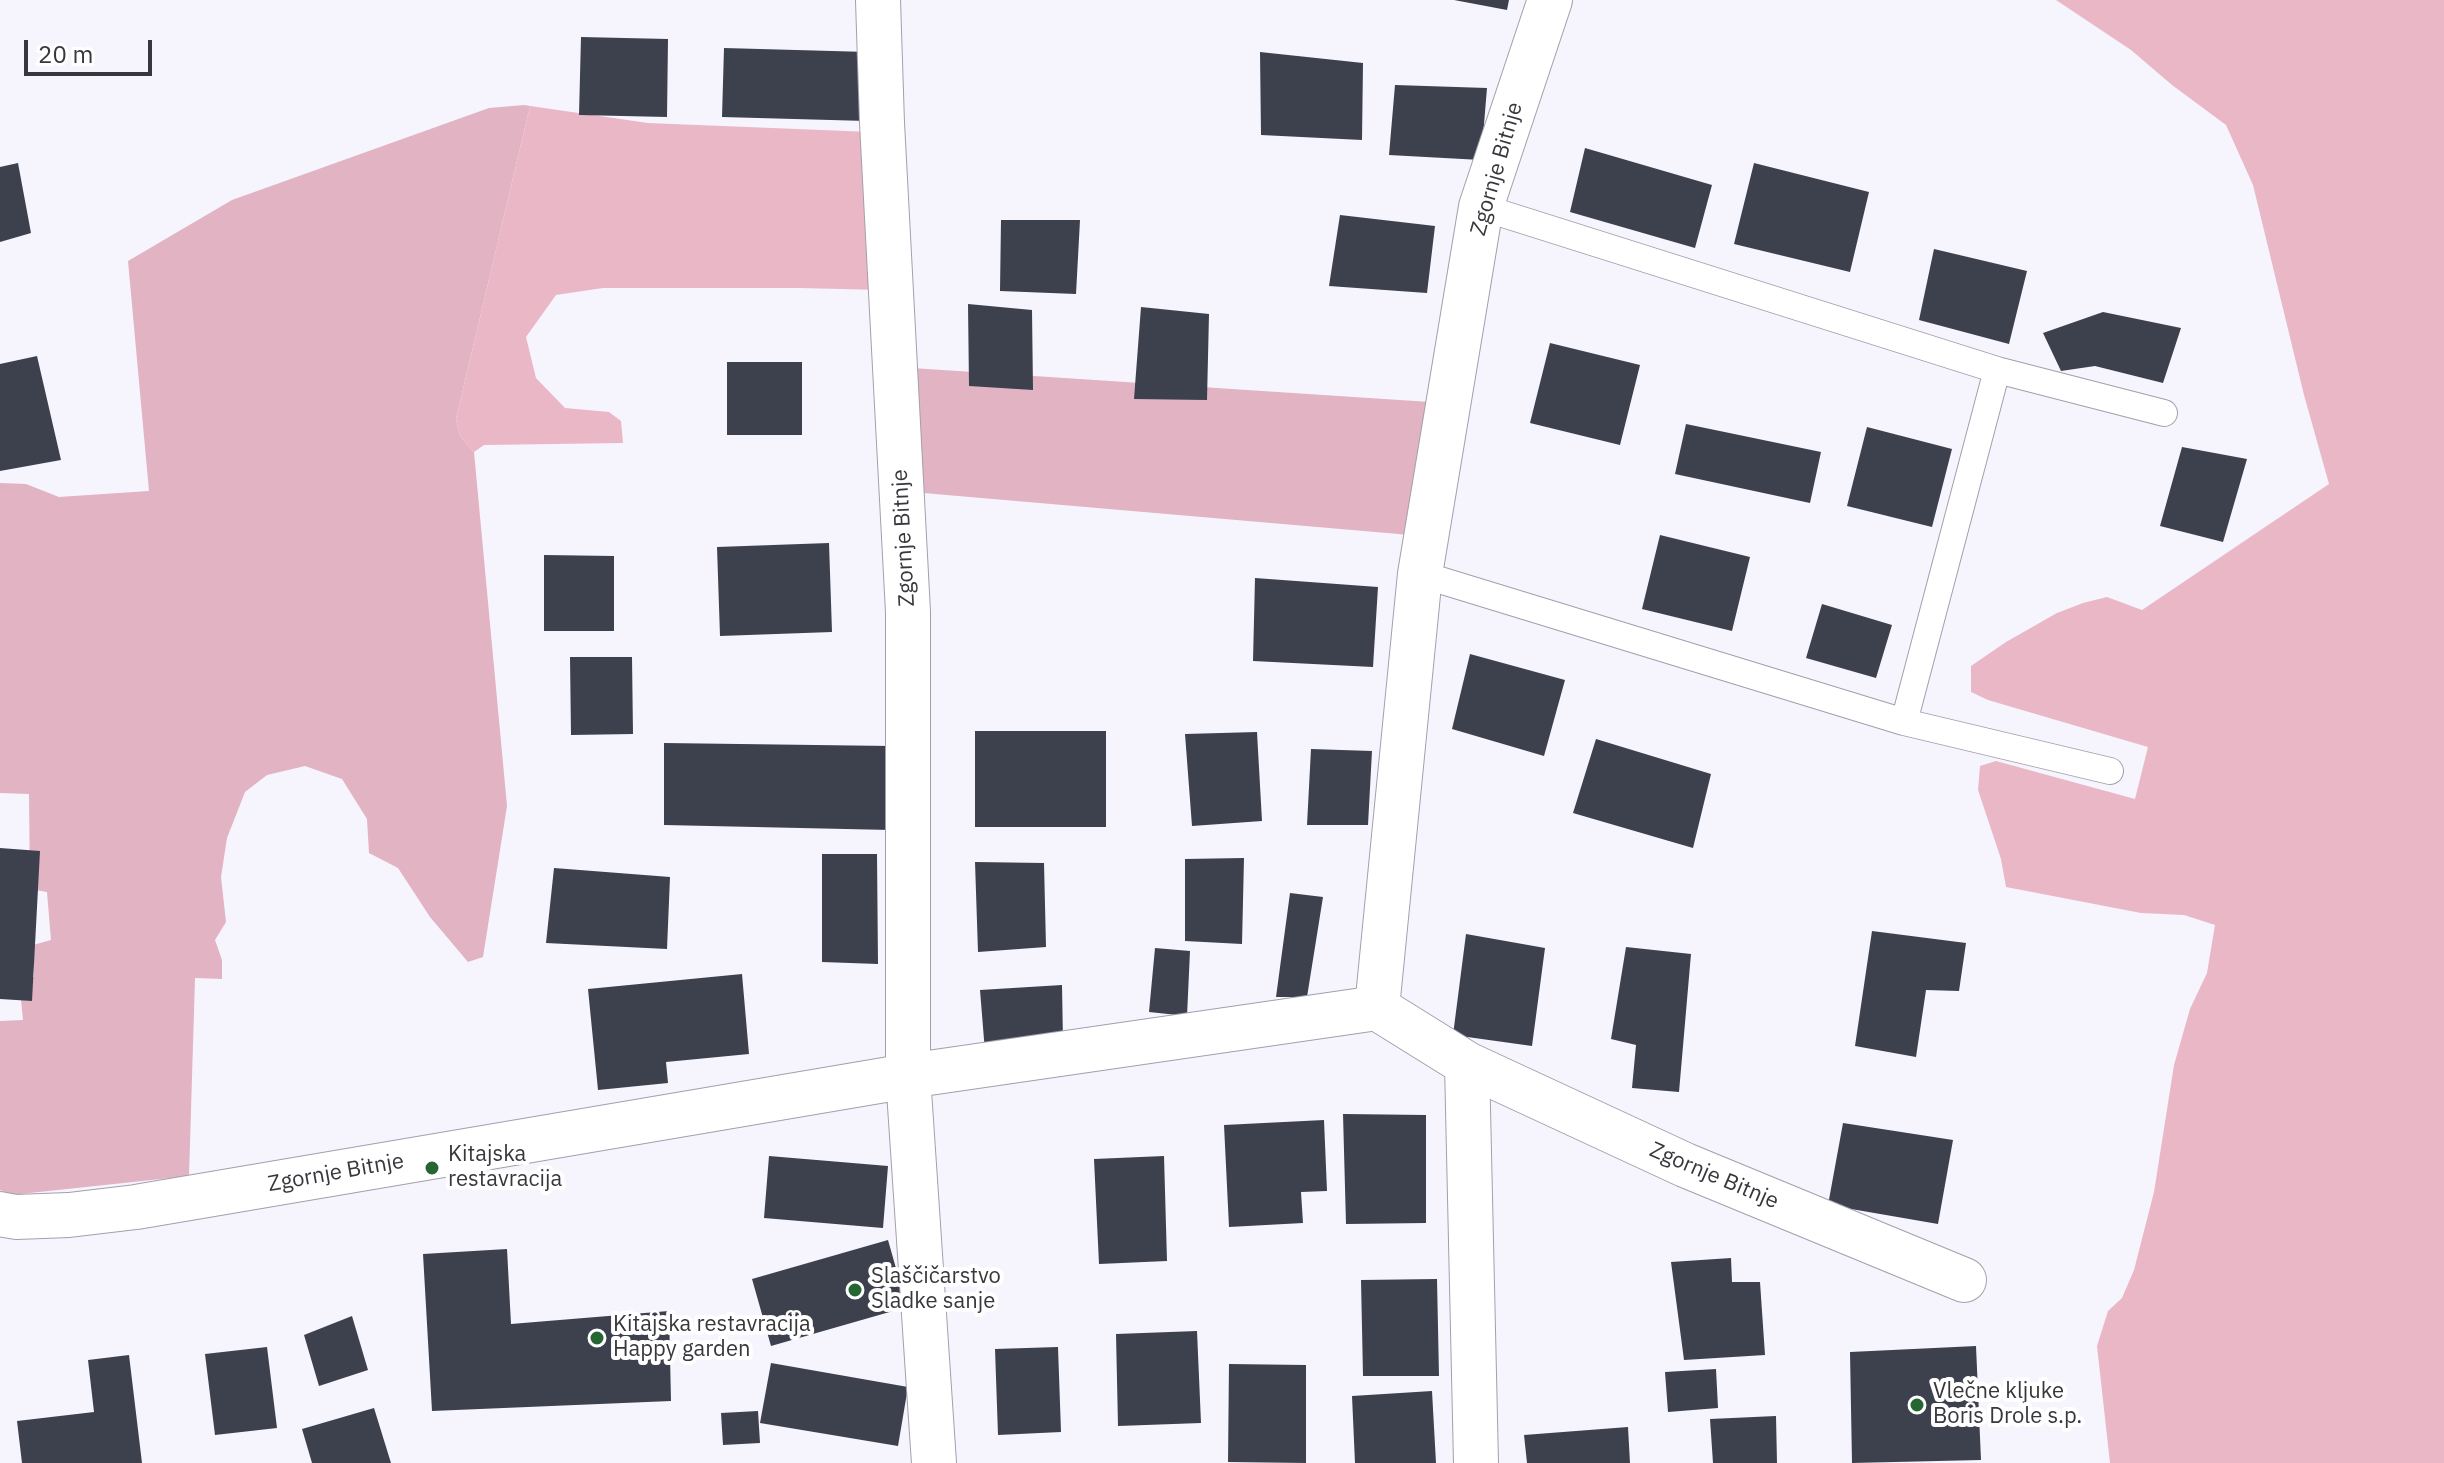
<!DOCTYPE html>
<html>
<head>
<meta charset="utf-8">
<style>
	body { margin:0 }
	#map { position:relative; width:2444px; height:1463px; overflow:hidden; background:#f6f4fd; font-family:"IBM Plex Sans",sans-serif }
	canvas { display:block }
	.scale { position:absolute; left:24px; top:40px; width:128px; height:36px; box-sizing:border-box; border:4px solid #38373c; border-top:0; padding-left:10px; font-size:24px; line-height:28px; white-space:nowrap; color:#38373c; -webkit-text-stroke:6px #fff; paint-order:stroke }
</style>
</head>
<body>
<div id="map">
<canvas width="2444" height="1463"></canvas>
<div class="scale">20 m</div>
</div>
<script>
const context = document.querySelector('canvas').getContext('2d');
context.lineJoin = 'round';
function fill(path, color) { context.fillStyle = color; context.fill(path, 'evenodd'); }
const shape = rows => new Path2D(rows.map(r => 'M' + r).join(''));
function trace(path, color, width, dash) { context.strokeStyle = color; context.lineWidth = width; context.lineCap = dash ? 'butt' : 'round'; context.setLineDash(dash || []); context.stroke(path); }
function drawText(font, color, halo, rows, align = 'center') {
  context.font = font + ' "IBM Plex Sans",sans-serif'; context.lineWidth = 8; context.setLineDash([]); context.textBaseline = 'middle'; context.strokeStyle = halo; context.fillStyle = color; for (const [text, x, y, turn = 0] of rows) {
    context.save(); context.translate(x, y); context.rotate((+turn || 0) * Math.PI / 180); context.textAlign = isNaN(turn) ? turn : align; if (halo) context.strokeText(text, 0, 0); context.fillText(text, 0, 0); context.restore();
  }
}
fill(shape([
	[524,105,530,106,456,419,460,436,474,452,507,806,483,957,468,962,430,917,398,868,369,853,367,819,342,779,305,766,267,775,245,792,227,838,221,877,226,922,215,940,222,960,222,979,195,978,189,1176,11,1195,0,1190,0,1021,23,1020,19,979,34,977,33,945,51,940,47,892,30,889,29,794,0,793,0,483,26,484,59,497,149,491,128,261,232,200,489,108],
	[912,368,1430,402,1410,535,912,492]
]), '#e2b3c2');
fill(shape([
	[2056,0,2444,0,2444,1463,2110,1463,2097,1346,2108,1311,2122,1298,2134,1270,2154,1192,2174,1065,2190,1009,2207,973,2215,925,2184,915,2141,913,2006,887,2001,859,1978,790,1980,766,1996,761,2135,799,2148,747,1988,700,1971,692,1971,666,2006,642,2057,613,2083,603,2107,597,2142,610,2329,484,2304,395,2253,185,2226,125,2172,85,2131,50],
	[530,106,648,123,871,132,882,290,799,288,603,288,556,295,526,337,536,378,565,408,609,412,621,421,623,443,484,445,474,452,460,436,456,419]
]), '#eab7c7');
fill(shape([
	[1454,0,1509,0,1507,10],
	[581,37,668,39,667,117,579,115],
	[724,48,868,52,867,121,722,117],
	[1260,52,1363,63,1362,140,1261,135],
	[1395,85,1487,88,1481,160,1389,155],
	[1585,148,1712,185,1695,248,1570,212],
	[18,163,31,233,0,242,0,167],
	[1754,163,1869,192,1850,272,1734,244],
	[1340,215,1435,226,1427,293,1329,286],
	[1001,220,1080,220,1076,294,1000,291],
	[1934,249,2027,271,2009,344,1919,320],
	[968,304,1032,310,1033,390,969,386],
	[1141,307,1209,314,1207,400,1134,399],
	[2103,312,2181,328,2163,383,2095,366,2061,371,2043,333],
	[1550,343,1640,365,1620,445,1530,423],
	[37,356,61,460,0,471,0,364],
	[727,362,802,362,802,435,727,435],
	[1686,424,1821,452,1810,503,1675,474],
	[1867,427,1952,449,1932,527,1847,506],
	[2182,447,2247,459,2223,542,2160,526],
	[1660,535,1750,557,1732,631,1642,609],
	[829,543,832,632,720,636,717,547],
	[544,555,614,556,614,631,544,631],
	[1255,578,1378,587,1373,667,1253,661],
	[1822,604,1892,625,1876,678,1806,658],
	[1470,654,1565,680,1544,756,1452,729],
	[570,657,632,657,633,734,571,735],
	[975,731,1106,731,1106,827,975,827],
	[1257,732,1262,821,1192,826,1185,734],
	[1596,739,1711,774,1693,848,1573,813],
	[664,743,891,746,891,830,664,825],
	[1311,749,1372,751,1368,825,1307,825],
	[0,848,40,851,32,1001,0,999],
	[822,854,877,854,878,964,822,962],
	[1244,858,1242,944,1185,941,1185,859],
	[975,862,1044,863,1046,947,978,952],
	[554,868,670,877,667,949,546,943],
	[1290,893,1323,897,1307,997,1276,997],
	[1872,931,1966,943,1959,991,1926,990,1916,1057,1855,1046],
	[1466,934,1545,948,1532,1046,1453,1035],
	[1626,947,1691,954,1679,1092,1632,1088,1636,1045,1611,1039],
	[1155,948,1190,951,1187,1016,1149,1012],
	[742,974,749,1054,666,1062,668,1083,598,1090,588,989],
	[1062,985,1063,1042,985,1052,980,990],
	[1343,1114,1426,1115,1426,1223,1346,1224],
	[1324,1120,1327,1191,1301,1192,1303,1223,1229,1227,1224,1125],
	[1843,1123,1953,1140,1938,1224,1828,1205],
	[769,1156,888,1166,883,1228,764,1218],
	[1164,1156,1167,1261,1099,1264,1094,1159],
	[888,1240,907,1307,771,1346,752,1279],
	[507,1249,511,1324,669,1311,671,1401,432,1411,423,1254],
	[1731,1258,1732,1282,1760,1282,1765,1355,1684,1360,1671,1262],
	[1437,1279,1439,1376,1363,1376,1361,1280],
	[352,1316,368,1370,319,1386,304,1335],
	[1197,1331,1201,1423,1118,1426,1116,1334],
	[1976,1346,1981,1460,1852,1463,1850,1352],
	[267,1347,277,1428,215,1435,205,1354],
	[1058,1347,1061,1432,998,1435,995,1349],
	[129,1355,142,1463,22,1463,17,1421,94,1412,88,1360],
	[771,1363,908,1387,898,1446,760,1423],
	[1229,1364,1306,1365,1306,1463,1228,1462],
	[1716,1369,1718,1408,1668,1412,1665,1372],
	[1432,1391,1436,1463,1355,1463,1352,1396],
	[374,1408,391,1463,312,1463,302,1429],
	[758,1411,760,1443,723,1445,721,1413],
	[1776,1416,1777,1463,1713,1463,1710,1419],
	[1628,1427,1630,1463,1527,1463,1524,1435]
]), '#3d414d');
const lane = shape([
	[1481,207,1997,370,1904,722],
	[1997,370,2164,413],
	[1420,574,1904,722,2110,771]
]);
const street = shape([
	[878,0,882,123,908,612,908,1076,1377,1008,1420,574,1481,207,1550,0],
	[1377,1008,1467,1064,1685,1165,1964,1280],
	[1467,1064,1476,1463],
	[0,1214,16,1217,69,1215,136,1207,908,1076,934,1463]
]);
trace(lane, '#a39fad', 28);
trace(street, '#a39fad', 46);
trace(lane, '#fff', 26);
trace(street, '#fff', 44);
for (const [x, y, r, color] of [
	[432,1168,8,"#256732"],
	[855,1290,8,"#256732"],
	[597,1338,8,"#256732"],
	[1917,1405,8,"#256732"]
]) { const dot = new Path2D(); dot.arc(x, y, r, 0, 2 * Math.PI); context.fillStyle = color; context.fill(dot); trace(dot, '#fff', 3); }
drawText('22px', '#38373c', '#fff', [
	["Zgornje Bitnje",1497,169,-74],
	["Zgornje Bitnje",904,538,-93],
	["Zgornje Bitnje",336,1173,-10],
	["Zgornje Bitnje",1714,1176,23]
]);
drawText('22px', '#38373c', '#fff', [
	["Kitajska",448,1155],
	["restavracija",448,1180],
	["Slaščičarstvo",871,1277],
	["Sladke sanje",871,1302],
	["Kitajska restavracija",613,1325],
	["Happy garden",613,1350],
	["Vlečne kljuke",1933,1392],
	["Boris Drole s.p.",1933,1417]
], 'left');
</script>
</body>
</html>
